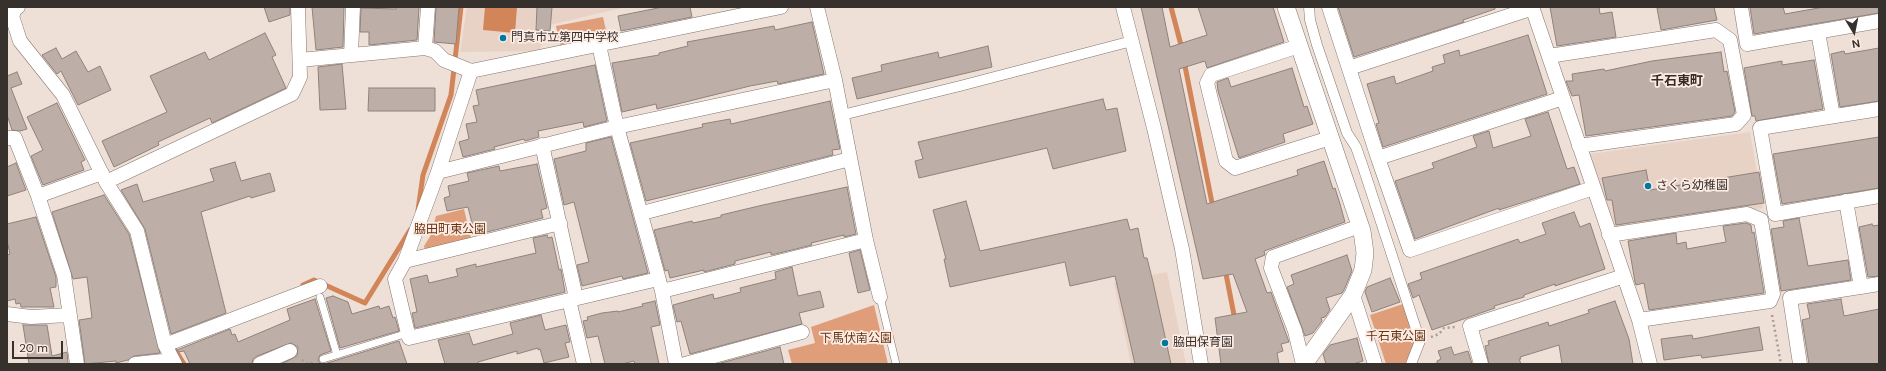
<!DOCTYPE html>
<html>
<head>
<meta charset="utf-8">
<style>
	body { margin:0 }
	#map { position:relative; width:1886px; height:371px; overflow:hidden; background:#eedfd7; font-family:"DM Sans",sans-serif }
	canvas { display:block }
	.frame { position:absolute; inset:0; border:8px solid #37312e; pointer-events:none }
	.north { position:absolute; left:1834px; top:12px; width:40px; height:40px; -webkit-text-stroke:3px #fcece4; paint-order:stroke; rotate:170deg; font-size:11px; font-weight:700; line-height:16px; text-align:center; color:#37312e }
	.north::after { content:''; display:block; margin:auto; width:14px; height:18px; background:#37312e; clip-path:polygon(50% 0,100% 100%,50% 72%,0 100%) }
	.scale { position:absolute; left:12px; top:341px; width:51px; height:18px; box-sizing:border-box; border:2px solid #37312e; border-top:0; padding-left:5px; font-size:12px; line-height:14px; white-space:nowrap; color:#37312e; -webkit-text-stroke:3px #fcece4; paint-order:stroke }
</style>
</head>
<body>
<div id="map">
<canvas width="1886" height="371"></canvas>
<div class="frame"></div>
<div class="north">N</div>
<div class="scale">20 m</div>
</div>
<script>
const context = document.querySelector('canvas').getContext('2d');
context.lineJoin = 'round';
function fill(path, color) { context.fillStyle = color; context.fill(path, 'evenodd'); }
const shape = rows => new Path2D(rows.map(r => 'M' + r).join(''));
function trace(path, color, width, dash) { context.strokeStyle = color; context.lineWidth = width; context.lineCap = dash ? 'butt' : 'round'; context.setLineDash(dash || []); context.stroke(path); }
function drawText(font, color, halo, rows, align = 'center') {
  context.font = font + ' "DM Sans","Noto Sans JP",sans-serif'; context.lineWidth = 3.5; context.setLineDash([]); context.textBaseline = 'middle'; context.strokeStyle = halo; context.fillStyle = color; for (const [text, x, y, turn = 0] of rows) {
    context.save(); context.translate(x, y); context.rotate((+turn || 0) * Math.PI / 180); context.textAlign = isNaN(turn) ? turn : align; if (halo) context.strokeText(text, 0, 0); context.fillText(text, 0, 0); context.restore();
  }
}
fill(shape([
	[467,7,626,7,550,25,539,51,460,52],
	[1750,132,1763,208,1615,229,1590,154],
	[1167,272,1186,364,1131,364,1114,283]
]), '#e8d2c6');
fill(shape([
	[603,17,607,35,560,45,556,26],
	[464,209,472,243,426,254,424,246,431,235,436,216],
	[1403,304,1415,341,1406,364,1386,364,1370,315],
	[874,305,888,364,792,364,788,350,815,343,811,327]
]), '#df9e79');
fill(shape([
	[485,7,517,7,515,33,483,30]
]), '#d28558');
trace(shape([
	[1171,7,1182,49],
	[1184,61,1213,208],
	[418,210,423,175,451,95,461,7],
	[1225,269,1235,320],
	[303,285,314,280,365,303,410,230],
	[174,348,184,364]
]), '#d28558', 5);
const building = shape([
	[264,7,290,7,290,15,269,22,264,7],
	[312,7,344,7,343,47,316,50,312,7],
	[396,7,419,7,417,40,369,45,369,32,360,32,361,8,396,9,396,7],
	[436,7,459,7,456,44,434,42,436,7],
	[537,7,552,7,550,31,536,30,537,7],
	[663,7,690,7,692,17,621,31,618,16,663,7],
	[1141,7,1162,7,1170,47,1207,35,1198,7,1273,7,1284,42,1207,68,1205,61,1179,69,1207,204,1298,175,1297,170,1324,161,1333,189,1335,188,1340,204,1345,222,1264,251,1265,255,1255,259,1267,293,1271,292,1289,342,1281,344,1283,351,1277,353,1279,364,1221,364,1215,318,1247,312,1233,274,1203,279,1141,7],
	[1338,7,1495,7,1495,9,1463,20,1464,22,1354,57,1338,7],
	[1550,7,1599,7,1600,14,1612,12,1616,37,1557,46,1550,7],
	[1664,7,1714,7,1717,20,1661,30,1657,8,1664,7],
	[1750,7,1783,7,1785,14,1824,7,1879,7,1879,13,1754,34,1750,7],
	[812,22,824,74,778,84,777,81,750,86,657,109,656,104,622,112,612,63,659,55,659,53,688,46,687,42,774,26,775,30,812,22],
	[265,33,276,55,272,57,286,88,212,123,210,118,158,142,159,145,114,167,102,141,167,112,150,76,205,52,209,60,265,33],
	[1528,35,1547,94,1383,147,1376,124,1379,123,1367,84,1394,76,1396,84,1433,71,1432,67,1445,63,1443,55,1459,50,1460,56,1528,35],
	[988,46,992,67,857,99,852,78,882,71,881,65,938,52,939,58,988,46],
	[56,48,62,59,76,51,88,72,100,66,111,90,78,105,61,71,57,74,42,55,56,48],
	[1879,48,1879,101,1840,107,1831,54,1844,51,1845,54,1879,48],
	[1721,52,1724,72,1727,71,1735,112,1732,116,1586,136,1579,95,1572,96,1566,81,1573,81,1572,74,1604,69,1605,71,1652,61,1721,52],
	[1814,60,1823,109,1756,121,1755,116,1752,116,1744,68,1782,61,1782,65,1814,60],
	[342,64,346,109,320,110,318,67,342,64],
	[595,65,607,121,584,127,583,122,538,131,539,137,525,141,524,139,494,147,495,149,463,157,459,142,469,139,466,124,477,122,473,106,479,105,476,90,595,65],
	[1292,68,1304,107,1307,106,1313,124,1283,134,1285,142,1239,158,1218,91,1217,82,1228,78,1231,87,1292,68],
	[17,72,22,84,11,88,27,129,20,131,12,130,7,115,7,76,17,72],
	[369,88,435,88,435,111,368,111,369,88],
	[1103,99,1106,110,1117,108,1126,151,1053,169,1047,148,919,178,915,161,923,159,918,142,1103,99],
	[830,101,840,149,832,150,833,155,646,201,630,143,703,127,702,124,730,119,731,124,830,101],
	[57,103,85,160,81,162,84,170,43,185,31,156,43,150,27,117,57,103],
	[1548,112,1567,169,1574,167,1580,184,1527,201,1499,210,1499,208,1415,239,1395,181,1434,168,1432,163,1477,147,1473,136,1489,131,1493,148,1531,136,1525,119,1548,112],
	[611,137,648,273,623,279,622,276,582,286,577,265,589,262,574,202,564,205,554,159,586,151,586,143,611,137],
	[1879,137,1879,188,1782,204,1773,154,1879,137],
	[235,162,241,181,270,173,275,191,251,198,250,196,201,212,226,313,171,334,145,229,121,190,137,184,143,202,214,181,210,169,235,162],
	[16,163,26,190,7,196,7,167,16,163],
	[537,164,547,208,541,210,543,218,475,235,468,207,447,211,444,198,450,196,448,186,469,181,467,173,499,166,500,171,537,164],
	[1646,170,1650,190,1759,172,1764,203,1616,225,1612,200,1607,200,1602,178,1646,170],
	[847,187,856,234,844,237,844,235,811,243,812,245,771,255,771,252,735,261,735,264,704,272,704,270,670,278,668,270,665,271,654,230,692,221,693,223,721,217,721,215,763,205,847,187],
	[104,195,129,234,160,353,134,356,128,360,116,363,116,361,85,364,79,320,92,318,87,277,73,279,52,212,104,195],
	[966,201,980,251,1127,219,1130,230,1138,228,1144,258,1147,258,1153,282,1171,364,1135,364,1115,276,1070,286,1065,262,950,287,944,259,946,259,933,210,966,201],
	[1574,212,1580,227,1590,223,1605,269,1555,286,1555,284,1524,295,1524,297,1494,306,1495,308,1432,330,1419,295,1413,298,1408,284,1422,279,1420,273,1518,239,1520,243,1546,234,1542,223,1574,212],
	[36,217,56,277,56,287,50,288,54,307,21,307,20,303,16,304,15,299,7,301,7,255,10,254,7,241,7,224,36,217],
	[1799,218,1808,266,1848,260,1851,280,1781,291,1771,229,1784,227,1783,221,1799,218],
	[1746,223,1751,225,1752,233,1754,232,1764,293,1649,310,1644,283,1636,285,1635,282,1628,241,1676,233,1677,244,1686,242,1687,249,1726,242,1723,226,1746,223],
	[1872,224,1873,226,1879,225,1879,276,1868,277,1859,227,1872,224],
	[547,235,548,238,552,237,559,270,561,269,565,292,415,328,412,313,417,312,410,279,427,275,429,283,458,276,456,269,476,264,476,267,536,253,533,238,547,235],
	[860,250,870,290,858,293,849,253,860,250],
	[1347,255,1352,271,1344,290,1342,293,1326,298,1330,310,1325,317,1321,318,1322,321,1313,333,1305,336,1287,287,1294,284,1291,275,1347,255],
	[792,267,798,296,820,291,824,307,799,313,802,324,690,354,681,321,677,322,673,305,713,294,714,299,741,292,740,288,776,279,775,272,792,267],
	[1390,278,1400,302,1372,312,1365,292,1367,287,1390,278],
	[333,296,348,302,352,314,379,306,380,309,389,306,393,318,395,317,399,331,340,348,326,298,333,296],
	[315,299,331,351,320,355,318,360,320,363,324,364,399,341,407,364,281,364,297,356,298,347,291,343,257,356,253,359,252,364,190,364,184,351,178,352,177,350,230,329,232,335,235,334,238,342,290,320,287,309,315,299],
	[1841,299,1844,316,1879,309,1879,364,1809,364,1802,320,1810,318,1807,304,1841,299],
	[655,301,660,325,651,327,659,364,635,364,634,361,622,364,605,364,598,336,587,338,583,321,588,320,587,317,602,313,618,311,618,312,643,306,642,304,655,301],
	[1615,301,1629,339,1633,364,1562,364,1559,345,1520,357,1521,359,1519,359,1521,364,1489,364,1485,346,1489,345,1488,341,1548,322,1549,326,1589,313,1588,310,1615,301],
	[541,315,545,330,566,325,570,342,565,343,569,357,544,363,540,349,538,350,538,348,517,354,517,351,478,362,478,364,445,364,438,340,469,333,473,345,513,334,510,323,541,315],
	[23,325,47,325,52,356,67,352,68,364,29,364,23,325],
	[1759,327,1763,350,1702,358,1701,355,1664,360,1661,339,1692,335,1693,339,1759,327],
	[1357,338,1363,361,1353,364,1326,364,1323,354,1330,345,1357,338],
	[780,347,784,364,717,364,780,347],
	[1451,347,1454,355,1468,351,1472,364,1437,364,1437,361,1441,359,1438,351,1451,347]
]);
fill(building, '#bdafa7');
trace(building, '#90827a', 1);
const service = shape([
	[320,297,337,355],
	[880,297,896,364],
	[323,359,408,333]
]);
const pedestrian = shape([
	[1309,7,1310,20,1317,45,1347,133,1356,147,1363,167,1420,341,1411,364],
	[842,115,960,86,1132,41]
]);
const minor = shape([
	[18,7,15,9,12,16,20,41,63,95,106,182,137,231,165,345,175,364],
	[817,7,835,80,866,240,880,297],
	[1123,7,1154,128,1182,249,1201,364],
	[1329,7,1378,158],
	[1532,7,1639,320,1650,364],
	[1741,7,1747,44,1879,21],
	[1818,32,1833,116],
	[599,45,617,127,662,291,676,364],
	[1299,46,1211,75,1207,83,1226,161,1235,168,1330,138],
	[425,48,428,7],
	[351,55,353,7],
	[1549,56,1716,30,1730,40,1744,115,1736,124,1579,146],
	[300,60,425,48,435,51,444,60,471,71],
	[1349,68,1533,8],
	[1563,98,1378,158,1410,250,1593,188],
	[1879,109,1760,128,1775,214,1879,196],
	[7,138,15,138,38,196,64,275,77,364],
	[542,145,576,298],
	[438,172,617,127,835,80],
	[106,182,292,94,300,77,298,7],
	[38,196,102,173],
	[1846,201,1861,287],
	[642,213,850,159],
	[1609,235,1747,214,1761,220,1773,294,1770,301,1639,320],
	[405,261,560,223],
	[658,279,409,338,395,279,405,261,438,172,471,71,781,7],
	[662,291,866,240],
	[1353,295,1375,364],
	[569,300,584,364],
	[7,314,31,317,69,315],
	[165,345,320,286],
	[135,364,172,360],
	[260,364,290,351],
	[685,364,802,332],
	[1303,364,1295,331,1271,268,1273,257,1360,226],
	[1481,364,1470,326,1624,276],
	[1800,364,1790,298,1879,284]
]);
const tertiary = shape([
	[1286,7,1362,231,1365,253,1363,270,1353,295,1304,364]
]);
trace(service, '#84766f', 8);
trace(pedestrian, '#84766f', 11);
trace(minor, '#84766f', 15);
trace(tertiary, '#84766f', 18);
trace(shape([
	[1772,315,1781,364],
	[1431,337,1439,334,1444,328,1455,327],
	[302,360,309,364,313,362]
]), '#a99d97', 2.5, [2, 3]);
trace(service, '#fff', 7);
trace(pedestrian, '#fff', 10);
trace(minor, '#fff', 14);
trace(tertiary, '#fff', 17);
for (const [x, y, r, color] of [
	[503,38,4,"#0079a1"],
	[1648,186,4,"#0079a1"],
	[1165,343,4,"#0079a1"]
]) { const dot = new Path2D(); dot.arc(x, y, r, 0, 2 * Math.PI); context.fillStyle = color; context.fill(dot); trace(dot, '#fcece4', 1.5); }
drawText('12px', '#37312e', '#fcece4', [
	["門真市立第四中学校",511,38],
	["さくら幼稚園",1656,186],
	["脇田保育園",1173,343]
], 'left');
drawText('12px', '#673413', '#fcece4', [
	["脇田町東公園",450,230],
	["千石東公園",1396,337],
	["下馬伏南公園",856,339]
]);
drawText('bold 13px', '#372b25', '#fcece4', [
	["千石東町",1677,82]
]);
</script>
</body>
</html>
